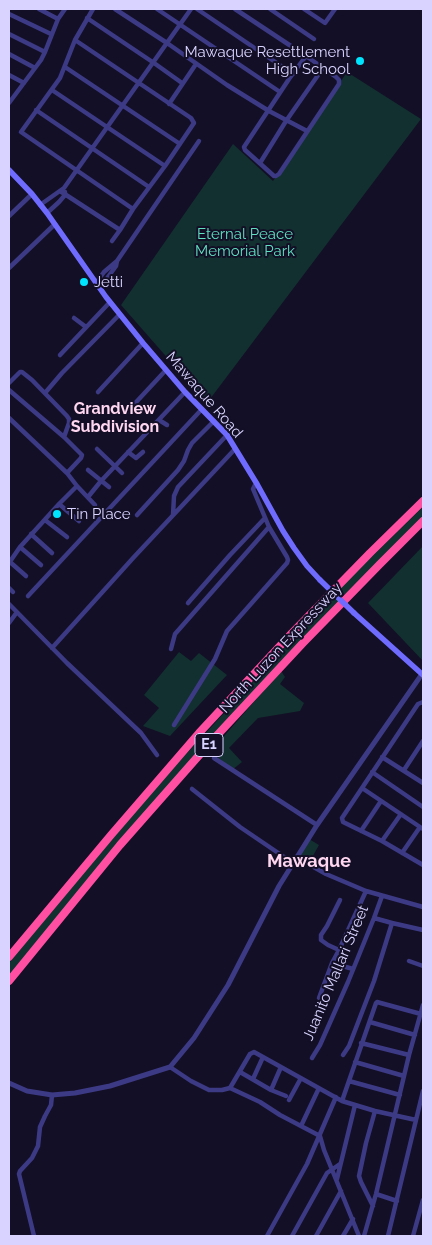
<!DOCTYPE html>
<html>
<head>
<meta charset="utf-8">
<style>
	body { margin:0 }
	#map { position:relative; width:432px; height:1245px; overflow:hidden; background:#130f26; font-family:Raleway,sans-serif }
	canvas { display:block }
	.frame { position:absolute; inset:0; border:10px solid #d9d4ff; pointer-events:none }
</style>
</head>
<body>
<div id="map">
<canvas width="432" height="1245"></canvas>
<div class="frame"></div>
</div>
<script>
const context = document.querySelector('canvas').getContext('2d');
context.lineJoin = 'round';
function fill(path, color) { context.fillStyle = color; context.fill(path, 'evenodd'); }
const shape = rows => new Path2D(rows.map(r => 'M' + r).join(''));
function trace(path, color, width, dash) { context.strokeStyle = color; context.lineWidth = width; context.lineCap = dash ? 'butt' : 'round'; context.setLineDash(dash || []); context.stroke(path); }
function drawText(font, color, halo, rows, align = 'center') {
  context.font = font + ' Raleway,sans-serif'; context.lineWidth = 4; context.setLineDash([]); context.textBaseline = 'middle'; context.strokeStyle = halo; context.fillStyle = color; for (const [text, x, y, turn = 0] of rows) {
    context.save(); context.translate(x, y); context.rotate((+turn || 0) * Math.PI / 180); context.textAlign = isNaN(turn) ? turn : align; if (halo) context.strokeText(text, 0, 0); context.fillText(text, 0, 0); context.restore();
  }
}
fill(shape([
	[347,72,421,119,207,403,121,305,233,144,273,181],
	[423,507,423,519,346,596,339,589],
	[423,546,423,661,368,603],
	[334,594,341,601,71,900,9,975,9,963,154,789],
	[179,652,191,661,199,653,227,675,170,736,143,726,159,708,144,695],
	[281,671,285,677,280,684,304,703,300,711,258,718,229,748,242,762,232,770,211,751],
	[309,839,319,845,309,863,298,856]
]), '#12302f');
trace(shape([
	[39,9,58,19],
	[93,9,75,40,60,78,21,132,133,209],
	[115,9,167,43,227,85,269,111,307,131],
	[157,9,280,92],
	[197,9,293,74],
	[235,9,306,56,336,77,339,80,339,84,279,174,276,176,274,176,245,150,244,147,289,79,306,56],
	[270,9,314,39],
	[304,9,325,23,335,9],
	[9,14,51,34],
	[87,18,154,63,182,83],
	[9,34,45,52],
	[9,54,35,68],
	[65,67,180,144],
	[9,75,24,83],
	[52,90,165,166],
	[9,103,41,60,45,52,58,19,65,9],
	[169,104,196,64],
	[36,110,149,187],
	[260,163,286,121,323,68],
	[60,191,120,230,133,209,165,166,194,123,191,118,75,40],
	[40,205,64,188,191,9],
	[47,213,59,202,65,195,65,192],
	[9,216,32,194],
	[112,241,120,230],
	[9,268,55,224],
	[96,283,104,272,117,261,199,141],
	[100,288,116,266,117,261],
	[74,318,86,327],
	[60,355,110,302],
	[9,383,20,372,22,372,32,380,67,416,69,419,69,423,64,437],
	[9,390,64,437,82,455,81,458,67,473],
	[98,392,143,343],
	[45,393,62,373,120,314],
	[126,413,166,370],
	[9,418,67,473,77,486,95,505],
	[159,420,167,425],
	[97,449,122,473],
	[128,452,136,458,143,452],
	[88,470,109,487],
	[88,497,101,481,185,392],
	[59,504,79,521],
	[137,515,178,470,184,461,188,450,192,443,214,421],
	[173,515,174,496,178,487,227,435],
	[45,520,67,537],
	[31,534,52,553],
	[20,547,41,565],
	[10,562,26,576],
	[9,563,20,547,59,504,77,486],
	[9,588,13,592],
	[28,596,202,409],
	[188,603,230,555,265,518],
	[9,604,67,663,141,733,157,755],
	[9,623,17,612],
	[52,648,134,557,235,449],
	[171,649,175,634,269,527],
	[423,702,418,704,342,818,343,822,382,841,423,865],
	[174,725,215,659,227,631,287,563,288,560,287,557,269,527,253,489,255,485,257,484],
	[382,757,423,783],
	[214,758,317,825],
	[404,770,423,741],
	[372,772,423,807],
	[362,788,423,829],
	[192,789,240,827,293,863],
	[361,831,381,801],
	[382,841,401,814],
	[402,853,420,827],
	[296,857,326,874,366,891,423,907],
	[392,923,423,930],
	[339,950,328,945,321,940,321,935,327,926,340,900],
	[409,961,423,966],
	[332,963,353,969],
	[319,998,332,963,339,950,366,891],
	[370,1022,415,1035],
	[361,1043,409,1055],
	[343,1055,349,1046,374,981,392,923,374,918],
	[312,1058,320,1045,348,982,374,918,382,896],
	[355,1062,404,1076],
	[170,1067,191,1081,209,1090,222,1090,230,1088,260,1102,280,1115,320,1136,324,1150,359,1236],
	[240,1072,271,1090,286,1096],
	[253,1079,263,1057],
	[349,1081,400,1095],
	[230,1088,250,1054,254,1052,342,1101,375,1111,416,1120],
	[271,1090,281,1067],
	[289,1100,301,1078],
	[342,1101,376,1003,377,1002,421,1014],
	[301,1126,319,1088],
	[337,1179,355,1105],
	[376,1194,397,1201],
	[373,1206,361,1182,359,1176,366,1143,375,1111],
	[34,1236,19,1174,20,1171,32,1158,38,1146,40,1127,45,1116,51,1105,52,1095],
	[267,1236,307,1164,336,1097],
	[292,1236,327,1173,340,1164],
	[316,1236,341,1191],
	[343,1236,353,1219],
	[364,1236,376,1194,409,1055,423,1005],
	[388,1236,423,1091],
	[413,1236,423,1200]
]), '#3d3a85', 4.5);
trace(shape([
	[9,1083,27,1091,52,1095,75,1093,110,1086,170,1067,194,1038,228,985,279,886,317,825,422,674]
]), '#3d3a85', 5);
trace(shape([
	[9,170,32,194,47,213,106,297,143,343,185,392,227,435,257,484,283,531,294,548,307,566,320,580],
	[354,613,423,675]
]), '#6f6bff', 5.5);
trace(shape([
	[9,957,111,835,199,733,292,633,370,553,423,501],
	[9,981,120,845,209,744,302,644,380,564,423,521]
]), '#ff4fa3', 8);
trace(shape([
	[320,580,354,613]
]), '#6f6bff', 5.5);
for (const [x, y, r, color] of [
	[360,61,5,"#00e5ff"],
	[84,282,5,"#00e5ff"],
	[57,514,5,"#00e5ff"]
]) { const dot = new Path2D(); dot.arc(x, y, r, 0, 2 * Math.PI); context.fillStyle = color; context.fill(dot); trace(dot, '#130f26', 2); }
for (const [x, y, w] of [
	[209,745,28]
]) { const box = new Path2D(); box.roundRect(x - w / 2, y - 11.5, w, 23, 4); context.fillStyle = '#130f26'; context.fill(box); trace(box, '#d9d4ff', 1); }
drawText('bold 14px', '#d9d4ff', null, [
	["E1",209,745]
]);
drawText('15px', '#d9d4ff', '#130f26', [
	["Mawaque Resettlement",350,52,"right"],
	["High School",350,69,"right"],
	["Jetti",94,282],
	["Tin Place",67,514]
], 'left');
drawText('15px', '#5fe0c0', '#130f26', [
	["Eternal Peace",245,234],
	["Memorial Park",245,251]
]);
drawText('15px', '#d9d4ff', '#130f26', [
	["Mawaque Road",204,395,49],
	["North Luzon Expressway",281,648,-47],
	["Juanito Mallari Street",336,973,-67]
]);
drawText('bold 16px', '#ffd6f0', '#130f26', [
	["Grandview",115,409],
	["Subdivision",115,427]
]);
drawText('bold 18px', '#ffd6f0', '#130f26', [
	["Mawaque",309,862]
]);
</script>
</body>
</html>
